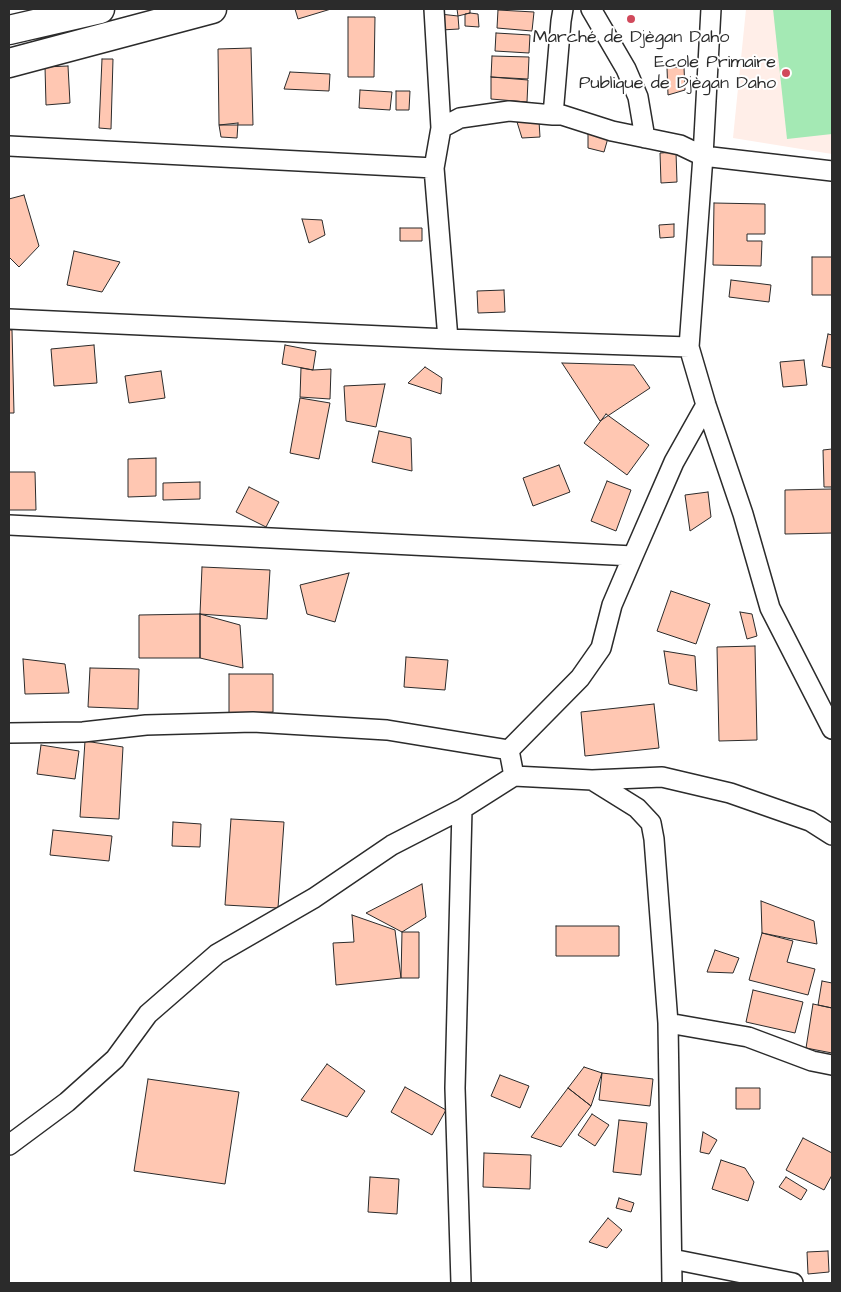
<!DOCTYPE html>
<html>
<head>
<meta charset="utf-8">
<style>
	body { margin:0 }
	#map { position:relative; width:841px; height:1292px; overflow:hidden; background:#fff; font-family:"Architects Daughter",sans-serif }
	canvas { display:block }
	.frame { position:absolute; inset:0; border:10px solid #2b2b2b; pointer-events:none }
</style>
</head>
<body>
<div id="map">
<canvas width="841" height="1292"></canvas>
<div class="frame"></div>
</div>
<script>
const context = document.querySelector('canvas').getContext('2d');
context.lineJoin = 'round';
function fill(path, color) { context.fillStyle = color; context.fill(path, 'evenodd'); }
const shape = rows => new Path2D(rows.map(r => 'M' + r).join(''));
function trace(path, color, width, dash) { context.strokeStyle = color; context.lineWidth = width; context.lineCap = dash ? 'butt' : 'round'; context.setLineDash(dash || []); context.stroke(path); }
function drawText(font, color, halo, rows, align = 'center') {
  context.font = font + ' "Architects Daughter",sans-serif'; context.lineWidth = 4; context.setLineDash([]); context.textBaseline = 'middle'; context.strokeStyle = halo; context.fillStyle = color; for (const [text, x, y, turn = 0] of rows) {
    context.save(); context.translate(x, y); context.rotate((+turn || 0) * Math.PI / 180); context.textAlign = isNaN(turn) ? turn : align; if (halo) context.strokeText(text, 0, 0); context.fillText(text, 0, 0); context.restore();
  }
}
fill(shape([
	[746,9,832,9,832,154,733,138]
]), '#ffeee8');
fill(shape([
	[773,9,832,9,832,134,787,139]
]), '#a4e9b4');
const building = shape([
	[295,9,331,9,298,19,295,9],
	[457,9,470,9,470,13,458,16,457,9],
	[498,10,534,12,532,31,497,28,498,10],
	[470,13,478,14,479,27,465,26,465,14,470,13],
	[440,14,458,16,459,29,441,30,440,14],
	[348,17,375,17,374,77,348,77,348,17],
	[496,33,530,35,529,53,495,51,496,33],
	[251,48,253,125,219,125,218,49,251,48],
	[492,56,529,57,528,79,491,77,492,56],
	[102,59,113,59,111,129,99,128,102,59],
	[68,66,70,103,46,105,45,67,68,66],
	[684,67,685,90,668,95,667,68,684,67],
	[290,72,330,74,329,91,284,89,290,72],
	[491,77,528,80,527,102,491,99,491,77],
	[360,90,392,92,390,110,359,108,360,90],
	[396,91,410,91,409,110,396,110,396,91],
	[539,121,540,137,522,138,517,122,539,121],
	[238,123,237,138,221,137,219,125,238,123],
	[588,134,608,138,604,152,588,148,588,134],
	[676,152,677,182,661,183,660,153,676,152],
	[24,195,39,246,19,267,9,257,9,199,24,195],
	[714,203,765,204,765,234,747,234,747,241,762,241,761,266,713,265,714,203],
	[302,219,322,220,325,235,309,243,302,219],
	[674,224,674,237,660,238,659,225,674,224],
	[400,228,422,228,422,241,400,241,400,228],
	[74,251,120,262,102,292,67,285,74,251],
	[812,257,832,257,832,295,812,295,812,257],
	[731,280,771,285,769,302,729,297,731,280],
	[504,290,505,312,478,313,477,291,504,290],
	[9,330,12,330,14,413,9,413,9,330],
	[828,334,832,335,832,368,822,366,828,334],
	[94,345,97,383,54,386,51,349,94,345],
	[285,345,316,351,313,370,282,364,285,345],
	[804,360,807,385,783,387,780,362,804,360],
	[562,363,634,365,650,388,600,421,562,363],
	[425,367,442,378,441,394,408,383,425,367],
	[301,368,313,370,331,369,330,399,300,397,301,368],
	[161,371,165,398,129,403,125,376,161,371],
	[385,384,376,427,346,421,344,386,385,384],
	[300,398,330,403,319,459,290,453,300,398],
	[606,414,649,445,627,475,584,443,606,414],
	[379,431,411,438,412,471,372,462,379,431],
	[832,449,832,487,824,487,823,450,832,449],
	[156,458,156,496,128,497,128,459,156,458],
	[559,465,570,492,533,506,523,478,559,465],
	[9,472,35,472,36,510,9,510,9,472],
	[607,481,631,490,616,531,591,521,607,481],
	[200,482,200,499,163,500,163,483,200,482],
	[249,487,279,502,266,527,236,512,249,487],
	[832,489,832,533,785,534,785,490,832,489],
	[708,492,711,517,690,531,685,495,708,492],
	[202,567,270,570,267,619,200,614,202,567],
	[349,573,335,622,307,614,300,585,349,573],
	[671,591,710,604,696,644,657,631,671,591],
	[740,612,752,614,757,636,747,639,740,612],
	[200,614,240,625,243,668,200,658,200,614],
	[200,614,200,658,139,658,139,615,200,614],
	[755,646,757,740,719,741,717,647,755,646],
	[664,651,695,656,697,691,669,684,664,651],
	[406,657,448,660,445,690,404,687,406,657],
	[23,659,65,664,69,693,25,694,23,659],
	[90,668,139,669,138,709,88,707,90,668],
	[229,674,273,674,273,712,229,713,229,674],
	[654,704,659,748,585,756,581,712,654,704],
	[85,741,123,747,119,819,80,817,85,741],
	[41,745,79,751,75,779,37,774,41,745],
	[231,819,284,822,278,908,225,905,231,819],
	[173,822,201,824,200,847,172,846,173,822],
	[53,830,112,836,109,861,50,855,53,830],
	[422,884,426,917,402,932,366,913,422,884],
	[761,901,814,921,817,944,762,933,761,901],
	[352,915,395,930,401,978,336,985,333,943,354,942,352,915],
	[556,926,619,926,619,956,556,956,556,926],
	[402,932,419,932,419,978,401,978,402,932],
	[762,933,793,941,787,962,815,969,808,995,749,980,762,933],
	[715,950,739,958,733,973,707,972,715,950],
	[822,981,832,983,832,1008,818,1005,822,981],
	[753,990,803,1002,795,1033,746,1022,753,990],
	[813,1004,832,1008,832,1053,806,1048,813,1004],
	[327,1064,365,1091,347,1117,301,1100,327,1064],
	[584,1067,602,1073,591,1106,568,1088,584,1067],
	[602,1073,653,1079,650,1106,599,1100,602,1073],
	[500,1075,529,1086,520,1108,491,1096,500,1075],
	[148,1079,239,1092,225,1184,134,1171,148,1079],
	[405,1087,446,1110,432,1135,391,1112,405,1087],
	[568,1088,591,1106,561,1147,531,1137,568,1088],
	[736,1088,760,1088,760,1109,736,1109,736,1088],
	[592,1114,609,1125,595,1146,578,1135,592,1114],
	[619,1120,647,1123,641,1175,613,1172,619,1120],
	[703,1132,717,1140,709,1154,700,1152,703,1132],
	[803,1138,832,1153,832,1175,824,1190,786,1170,803,1138],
	[484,1153,531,1155,530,1189,483,1187,484,1153],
	[721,1160,745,1168,754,1182,748,1201,712,1189,721,1160],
	[370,1177,399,1179,397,1214,368,1212,370,1177],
	[786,1177,807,1190,801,1200,779,1187,786,1177],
	[619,1198,634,1203,631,1212,616,1208,619,1198],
	[608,1218,622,1230,607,1248,589,1242,608,1218],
	[828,1251,829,1272,808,1274,807,1252,828,1251]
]);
fill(building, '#ffc7b2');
trace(building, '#2b2b2b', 1);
const street = shape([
	[434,9,441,128,434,168,448,339],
	[591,9,626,69,638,97,645,138],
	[553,115,561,21,563,9],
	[441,128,460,118,509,111,553,115,562,115,612,131,680,145,703,156,832,171],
	[9,146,434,168],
	[9,319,448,339,689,347,706,405,743,514,770,608,832,729],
	[689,347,703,156,711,9],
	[9,525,633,556],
	[9,733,83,732,146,725,253,722,387,730,509,750],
	[514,776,592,780,662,777,730,793,810,821,832,835],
	[592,780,637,808,651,823,654,839,668,1023,672,1283],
	[668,1023,748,1037,812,1061,832,1065],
	[9,1145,67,1102,115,1059,148,1014,217,954,314,898,392,845,462,809,514,776,509,750,580,678,601,648,612,605,633,556,674,462,706,405],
	[672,1259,793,1283],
	[461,1283,455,1088,462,809]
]);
const primary = shape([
	[9,30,100,9],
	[9,63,212,9]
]);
trace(street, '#2b2b2b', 22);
trace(primary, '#2b2b2b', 31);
trace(street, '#fff', 19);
trace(primary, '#fff', 28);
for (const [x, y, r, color] of [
	[631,19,5,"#d1495b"],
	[786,73,5,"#d1495b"]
]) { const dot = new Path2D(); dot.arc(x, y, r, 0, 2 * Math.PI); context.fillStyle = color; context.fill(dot); trace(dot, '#fff', 2); }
drawText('18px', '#2b2b2b', '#fff', [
	["Marché de Djègan Daho",631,38],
	["Ecole Primaire",776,63,"right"],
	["Publique de Djègan Daho",776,84,"right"]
]);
</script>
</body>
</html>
